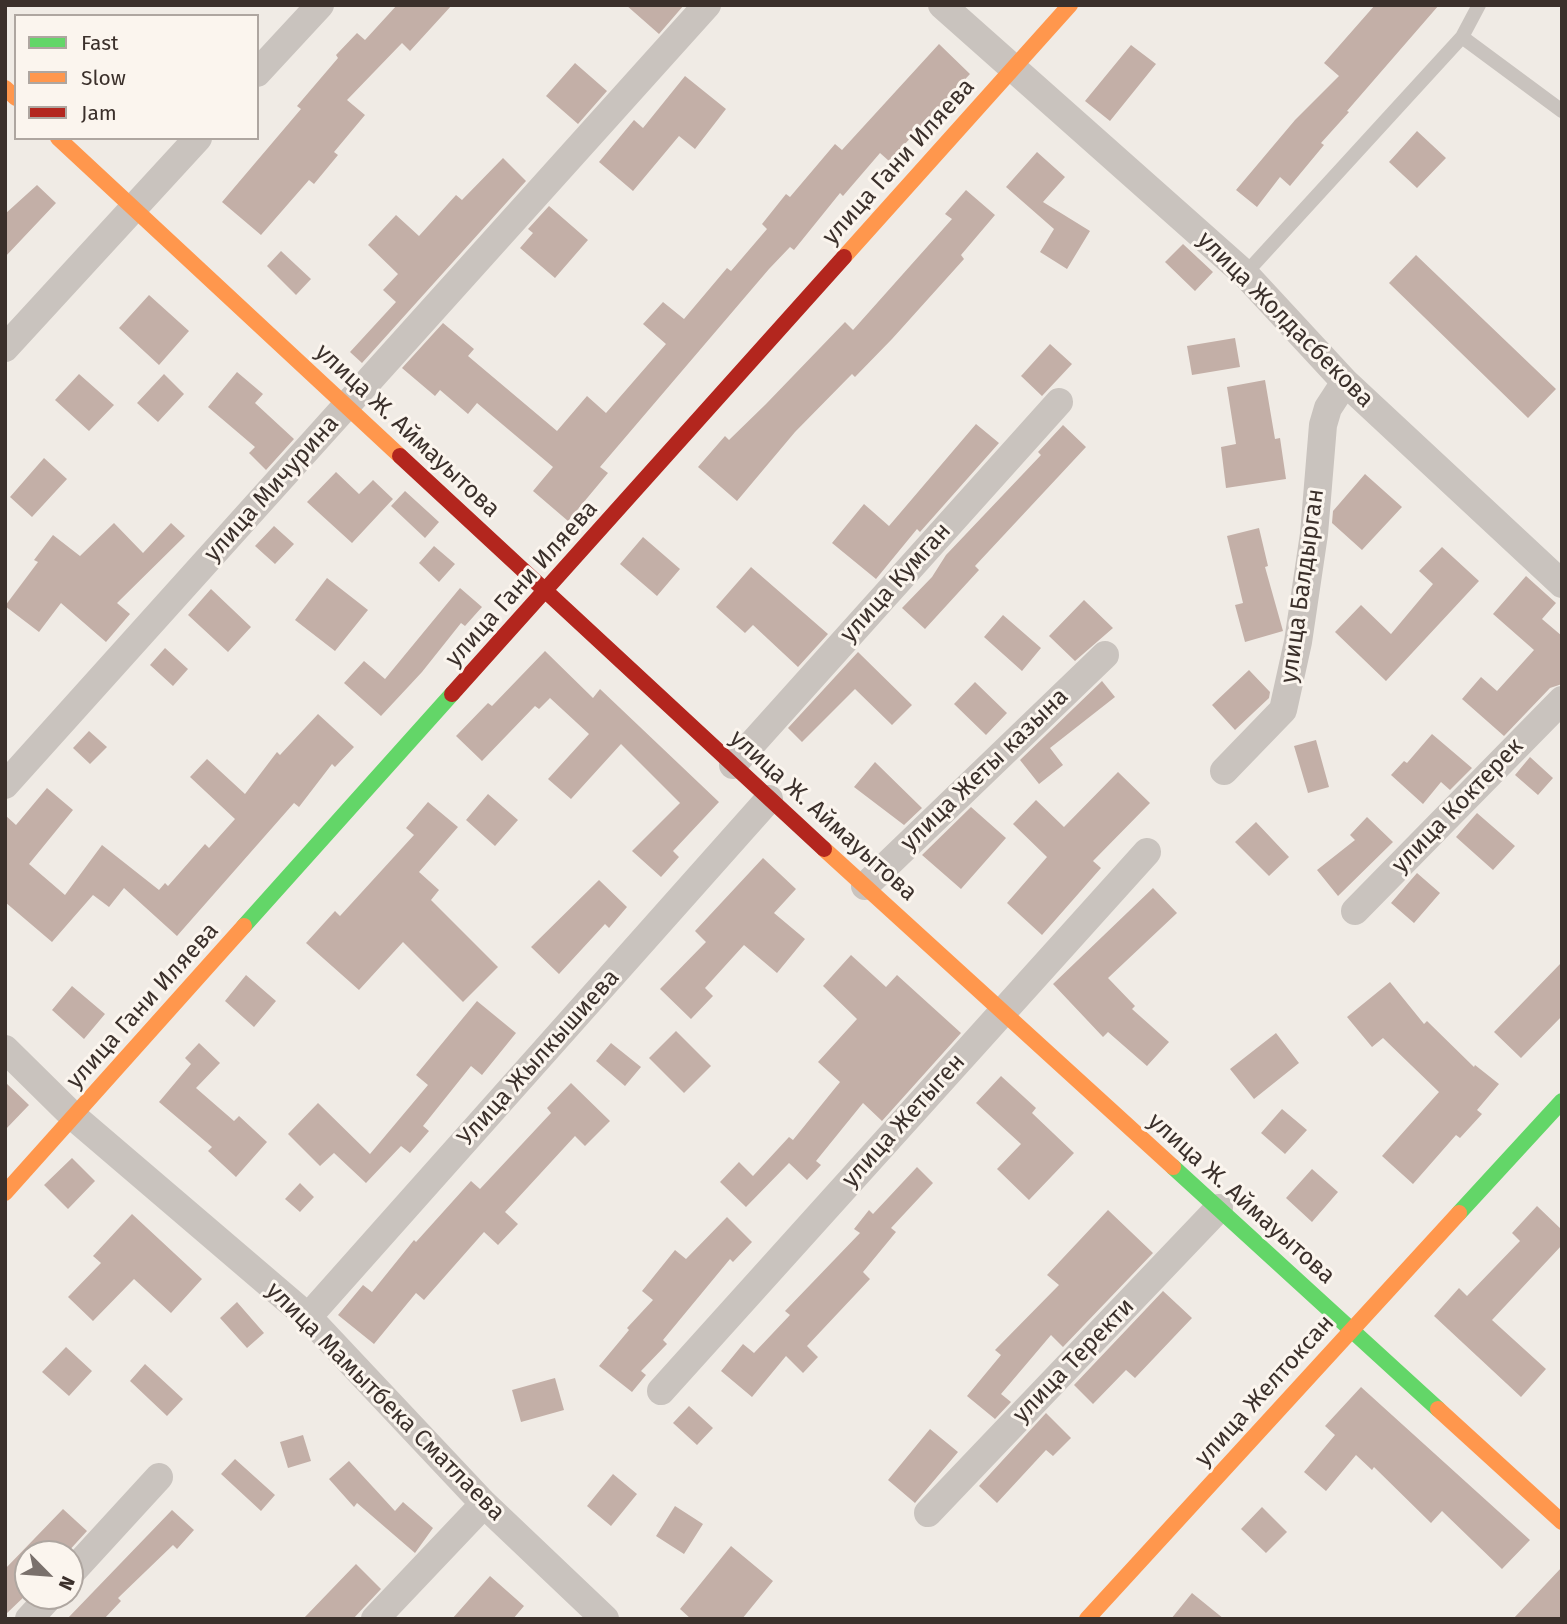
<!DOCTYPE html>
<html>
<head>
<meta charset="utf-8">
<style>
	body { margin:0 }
	#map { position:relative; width:1567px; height:1624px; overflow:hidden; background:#f0ebe5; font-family:"Fira Sans",sans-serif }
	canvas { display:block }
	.frame { position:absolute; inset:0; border:7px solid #3b302b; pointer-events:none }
	.legend { position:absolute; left:14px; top:14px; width:245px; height:126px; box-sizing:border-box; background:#fbf5ee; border:2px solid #aea6a0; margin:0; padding:9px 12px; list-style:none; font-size:21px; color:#3b302b }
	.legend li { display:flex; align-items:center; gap:14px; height:35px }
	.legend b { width:35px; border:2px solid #aea6a0 }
	.north { position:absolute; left:14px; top:1540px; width:70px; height:70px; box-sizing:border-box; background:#fbf5ee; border:2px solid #aea6a0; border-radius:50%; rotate:115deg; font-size:19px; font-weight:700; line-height:28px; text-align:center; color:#3b302b }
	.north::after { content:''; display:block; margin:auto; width:24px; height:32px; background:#7a716c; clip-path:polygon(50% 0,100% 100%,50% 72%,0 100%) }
</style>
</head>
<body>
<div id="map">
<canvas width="1567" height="1624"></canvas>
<div class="frame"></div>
<ul class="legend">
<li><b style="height:9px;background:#63d668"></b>Fast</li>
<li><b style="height:9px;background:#ff974d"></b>Slow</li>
<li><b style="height:9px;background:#b3261e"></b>Jam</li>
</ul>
<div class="north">N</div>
</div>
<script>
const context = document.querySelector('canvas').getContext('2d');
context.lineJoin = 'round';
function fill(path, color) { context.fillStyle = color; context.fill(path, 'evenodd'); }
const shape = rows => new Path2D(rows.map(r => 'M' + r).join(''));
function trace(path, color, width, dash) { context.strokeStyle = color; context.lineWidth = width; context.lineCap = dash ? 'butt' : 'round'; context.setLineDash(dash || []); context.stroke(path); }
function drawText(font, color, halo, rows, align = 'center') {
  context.font = font + ' "Fira Sans",sans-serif'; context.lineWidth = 6; context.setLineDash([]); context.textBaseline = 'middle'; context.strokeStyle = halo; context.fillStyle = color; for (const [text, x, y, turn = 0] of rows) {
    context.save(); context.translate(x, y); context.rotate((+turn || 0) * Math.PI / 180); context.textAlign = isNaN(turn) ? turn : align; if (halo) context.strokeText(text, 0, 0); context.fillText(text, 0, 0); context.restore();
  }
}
fill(shape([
	[397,5,452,5,410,51,402,43,347,100,365,115,334,152,338,155,314,184,309,180,261,235,222,202,301,109,297,106,338,58,336,55,357,33,365,40],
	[626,5,684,5,659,34],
	[1375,5,1439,5,1347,111,1349,112,1321,143,1324,145,1290,186,1280,177,1257,207,1236,190,1295,120,1339,76,1324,63],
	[939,44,970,74,889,161,880,153,843,196,840,193,794,250,790,247,769,269,600,467,608,473,568,521,533,491,553,467,477,403,468,414,440,390,435,396,402,368,443,323,474,349,468,356,557,431,587,396,606,413,666,344,643,324,663,302,684,319,727,268,731,271,767,229,762,224,786,194,790,197,835,144,842,150],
	[1131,45,1156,64,1110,121,1085,101],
	[575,63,607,91,578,124,546,96],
	[685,76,726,109,695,149,679,136,633,191,599,162,634,120,643,128],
	[1417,131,1446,158,1417,188,1389,162],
	[1037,152,1065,177,1043,202,1090,231,1067,269,1040,252,1054,229,1006,187],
	[503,158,526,181,362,363,350,352,396,302,383,290,398,274,368,245,396,215,419,236,456,195,462,200],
	[37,185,56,203,5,257,5,214],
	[966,190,995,215,961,255,964,259,892,339,855,377,852,374,795,432,737,501,698,467,725,436,729,440,766,404,845,322,853,330,952,219,945,214],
	[549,206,588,240,555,278,520,248,533,233,528,229],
	[1183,244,1213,272,1195,291,1165,262],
	[281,251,311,279,296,295,267,266],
	[1416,255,1556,389,1528,418,1389,283],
	[149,295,189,331,159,365,119,328],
	[1235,338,1240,367,1192,375,1187,346],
	[1050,344,1072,364,1042,396,1021,376],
	[237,372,263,394,255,403,294,439,266,470,249,453,255,447,208,407],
	[79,374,114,405,89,431,55,400],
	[164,374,184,394,158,422,137,403],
	[1265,380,1275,439,1280,438,1286,479,1226,488,1221,447,1236,444,1227,387],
	[976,424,999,443,920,532,917,529,876,579,832,543,864,504,889,526],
	[1063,425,1086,447,975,566,979,570,925,629,902,608,932,577,946,555,1041,455,1038,452],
	[44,458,67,479,32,517,10,497],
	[336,472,359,494,373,480,393,499,352,543,307,502],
	[1365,474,1402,507,1362,550,1332,523,1333,511],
	[405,491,439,522,425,538,391,506],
	[114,523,143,553,171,523,185,536,117,603,130,614,106,642,61,603,39,632,5,606,38,562,34,560,53,535,80,556],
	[274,526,294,544,275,564,255,546],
	[1259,528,1268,566,1265,567,1283,631,1245,642,1235,605,1243,603,1227,536],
	[643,537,680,569,657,596,620,564],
	[434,546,455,564,439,582,419,563],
	[1442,547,1479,581,1386,681,1335,632,1361,605,1391,634,1433,584,1419,571],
	[751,567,828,634,798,667,753,625,745,633,716,607],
	[1526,576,1556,603,1542,619,1562,636,1562,684,1550,688,1504,736,1462,699,1481,677,1497,691,1534,650,1493,614],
	[327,578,368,610,335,651,295,620],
	[460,588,482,607,465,626,461,623,422,672,381,716,344,683,364,661,385,679],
	[211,589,251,627,228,652,188,615],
	[1084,600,1113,628,1075,661,1049,636],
	[1003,615,1041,648,1022,671,984,637],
	[165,648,188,669,173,686,150,665],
	[545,651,593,698,600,689,719,802,673,851,679,857,661,877,632,851,680,803,621,744,571,799,548,779,589,734,550,698,539,709,535,706,482,761,456,736,488,703,492,706],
	[858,652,912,705,892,725,855,689,802,742,788,728],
	[1249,670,1270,692,1269,698,1235,730,1212,705],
	[1102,681,1115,697,1050,748,1063,765,1039,784,1020,760],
	[975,682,1007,713,986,735,954,704],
	[318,714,354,747,335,767,332,764,299,807,294,803,177,936,124,888,109,907,93,895,52,942,5,902,5,815,16,825,47,788,73,810,29,864,65,895,102,845,159,890,165,883,168,886,205,844,209,848,235,819,190,777,207,759,245,794,277,752,280,755],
	[89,731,107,747,90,764,73,748],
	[1432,734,1472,768,1450,790,1441,782,1423,804,1391,775,1404,761,1407,763],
	[1316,740,1329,787,1308,793,1294,746],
	[1530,757,1553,778,1538,795,1515,775],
	[875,762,922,808,904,825,854,787],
	[1118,772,1150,803,1093,861,1101,868,1042,935,1007,903,1047,857,1013,824,1036,800,1064,827],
	[488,794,518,820,495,846,466,820],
	[428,802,458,827,419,872,439,890,431,900,498,967,463,1002,403,942,359,990,306,943,335,911,340,916,414,835,406,828],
	[971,807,1006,838,961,889,922,855],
	[1477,813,1515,846,1493,870,1456,837],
	[1367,817,1393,842,1338,896,1317,870,1355,840,1350,835],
	[1256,822,1289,857,1269,876,1235,842],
	[763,858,796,889,774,913,805,939,777,973,744,945,705,988,713,996,691,1019,660,989,706,942,695,931],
	[1417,873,1440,893,1414,923,1391,903],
	[599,880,627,907,609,928,605,924,559,974,531,947],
	[1153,888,1177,913,1108,978,1135,1006,1132,1009,1169,1042,1147,1066,1108,1032,1103,1037,1053,984],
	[851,955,886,987,897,975,961,1033,882,1121,863,1103,816,1161,821,1165,807,1180,789,1163,746,1207,720,1182,739,1162,753,1176,789,1137,793,1140,840,1082,818,1062,857,1019,823,986],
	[1562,962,1562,1016,1521,1058,1494,1032],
	[246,975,276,1001,254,1027,225,1001],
	[1390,982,1424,1024,1427,1021,1474,1067,1475,1065,1499,1084,1477,1110,1482,1114,1460,1138,1456,1135,1413,1184,1382,1156,1439,1092,1383,1038,1372,1047,1347,1017],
	[72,986,105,1014,84,1039,52,1010],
	[477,1001,516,1033,482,1075,471,1066,423,1126,429,1131,410,1153,401,1146,366,1183,334,1153,320,1166,288,1134,318,1103,370,1154,428,1085,416,1075],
	[676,1031,711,1066,684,1093,649,1058],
	[1276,1033,1299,1063,1254,1099,1230,1069],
	[199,1043,220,1063,196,1088,234,1121,239,1116,267,1142,236,1177,208,1151,212,1147,159,1102,191,1064,185,1058],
	[611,1043,641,1067,625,1086,596,1061],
	[1001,1076,1036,1108,1032,1113,1074,1153,1029,1200,997,1169,1021,1144,976,1103],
	[5,1082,29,1105,5,1130],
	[571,1083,610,1121,585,1146,575,1136,505,1212,518,1224,498,1245,484,1232,424,1300,416,1293,374,1344,338,1315,363,1285,372,1292,414,1240,416,1242,471,1181,480,1189,551,1113,547,1108],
	[1282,1109,1307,1130,1285,1154,1261,1133],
	[72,1158,95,1181,68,1209,44,1185],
	[917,1167,933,1183,891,1228,896,1232,863,1272,870,1279,807,1346,818,1357,803,1373,786,1356,752,1397,721,1371,743,1344,754,1353,790,1315,785,1311,860,1233,854,1229,869,1210,873,1214],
	[1312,1169,1338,1192,1312,1222,1286,1198],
	[300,1183,314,1197,300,1212,285,1199],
	[1537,1206,1562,1230,1562,1245,1492,1320,1546,1369,1521,1397,1434,1316,1459,1288,1467,1296,1520,1241,1512,1233],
	[1108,1210,1153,1253,1063,1347,1051,1335,1001,1394,1011,1402,995,1419,967,1396,1001,1355,995,1350,1059,1285,1047,1275],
	[132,1214,202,1279,171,1313,134,1279,93,1321,68,1297,101,1263,93,1256],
	[727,1217,752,1242,733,1262,730,1259,663,1340,667,1344,641,1371,646,1375,632,1392,599,1366,629,1330,627,1328,653,1300,642,1291,675,1250,686,1259],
	[1163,1291,1192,1318,1135,1378,1126,1370,1093,1404,1074,1385],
	[237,1302,264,1333,247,1348,220,1318],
	[66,1347,92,1371,69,1396,42,1372],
	[145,1364,183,1399,167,1416,130,1381],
	[555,1378,564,1410,521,1422,512,1390],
	[1361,1387,1530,1540,1502,1569,1442,1511,1431,1523,1374,1467,1372,1470,1356,1455,1326,1491,1304,1472,1335,1435,1325,1426],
	[689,1406,713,1428,697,1445,673,1423],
	[1046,1413,1071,1438,1053,1456,1046,1450,997,1503,979,1486],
	[930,1429,958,1452,915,1503,888,1480],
	[303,1435,311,1461,288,1468,280,1442],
	[235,1459,275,1495,261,1511,221,1474],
	[349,1461,395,1511,403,1502,433,1528,415,1553,357,1503,354,1507,329,1479],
	[613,1474,637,1494,611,1526,587,1506],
	[675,1506,703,1524,684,1554,656,1536],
	[1262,1507,1287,1532,1266,1553,1241,1529],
	[63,1509,87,1531,66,1554,28,1554,28,1593,5,1615,5,1569],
	[172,1510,194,1530,177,1549,173,1545,118,1598,121,1601,104,1619,67,1619],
	[731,1546,773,1581,742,1619,691,1619,680,1609],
	[356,1564,381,1589,353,1619,303,1619],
	[1562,1567,1562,1619,1513,1619],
	[490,1576,524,1606,513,1619,452,1619],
	[1192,1593,1224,1619,1171,1619]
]), '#c3afa7');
trace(shape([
	[1462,37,1562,111],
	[1245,274,1462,37,1479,5]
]), '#c9c3be', 14);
trace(shape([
	[942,5,1245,274,1345,382,1562,584],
	[257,73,320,5],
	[5,348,198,138],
	[733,765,1059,402],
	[1224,771,1283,710,1298,642,1314,534,1323,425,1328,408,1345,382],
	[5,785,707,5],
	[865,886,1105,655],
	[1355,911,1562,700],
	[5,1049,74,1117,308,1317,484,1504,605,1619],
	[308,1317,769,799],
	[661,1391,1147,852],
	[928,1513,1219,1208],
	[70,1574,159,1477],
	[29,1619,50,1596],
	[375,1619,484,1504]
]), '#c9c3be', 28);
trace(shape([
	[244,926,452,694],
	[1173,1167,1438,1409],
	[1459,1213,1562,1101]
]), '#63d668', 16);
trace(shape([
	[5,88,16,98],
	[58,138,400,456],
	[844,257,1070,5],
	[824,849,1173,1167],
	[5,1193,244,926],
	[1438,1409,1562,1522],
	[1087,1619,1459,1213]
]), '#ff974d', 16);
trace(shape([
	[400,456,824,849],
	[452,694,844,257]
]), '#b3261e', 16);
drawText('24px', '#3b302b', '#fbf5ee', [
	["улица Гани Иляева",899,162,-48],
	["улица Жолдасбекова",1285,320,45],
	["улица Ж. Аймауытова",407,431,43],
	["улица Мичурина",272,489,-48],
	["улица Кумган",896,583,-48],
	["улица Гани Иляева",522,584,-48],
	["улица Балдырган",1303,586,-82],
	["улица Жеты казына",985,770,-44],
	["улица Коктерек",1458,806,-46],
	["улица Ж. Аймауытова",823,816,42],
	["улица Гани Иляева",143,1006,-48],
	["Улица Жылкышиева",539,1058,-48],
	["улица Жетыген",904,1121,-48],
	["улица Ж. Аймауытова",1241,1199,42],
	["улица Теректи",1074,1361,-46],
	["улица Желтоксан",1265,1391,-48],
	["улица Мамытбека Сматлаева",385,1402,45]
]);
</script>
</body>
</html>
